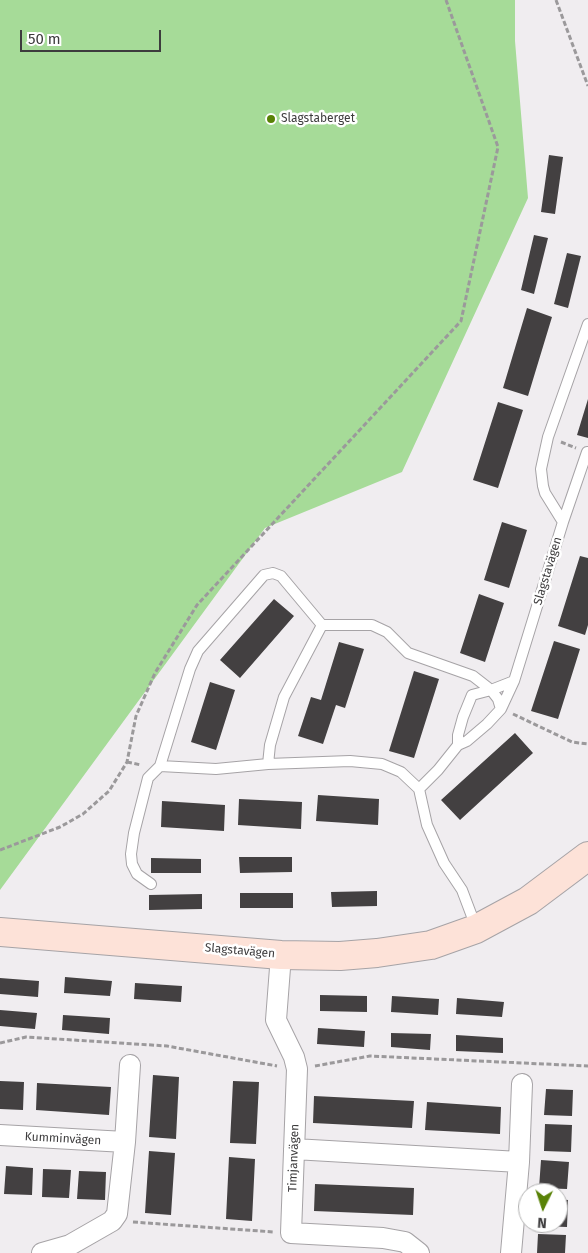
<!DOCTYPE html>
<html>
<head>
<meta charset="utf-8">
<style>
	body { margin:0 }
	#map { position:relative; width:588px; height:1253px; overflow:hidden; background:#f0edf0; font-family:"Fira Sans",sans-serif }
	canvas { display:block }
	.north { position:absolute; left:518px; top:1183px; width:50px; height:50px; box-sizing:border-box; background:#fff; border:1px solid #b1b1b1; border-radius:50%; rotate:184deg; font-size:14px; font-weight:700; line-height:20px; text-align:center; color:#3d3c3d }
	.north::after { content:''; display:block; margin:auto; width:18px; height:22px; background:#598207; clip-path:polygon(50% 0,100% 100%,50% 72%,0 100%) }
	.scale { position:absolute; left:20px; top:30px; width:141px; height:22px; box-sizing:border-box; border:2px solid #3d3c3d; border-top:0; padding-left:6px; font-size:15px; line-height:18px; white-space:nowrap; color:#3d3c3d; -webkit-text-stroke:4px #fff; paint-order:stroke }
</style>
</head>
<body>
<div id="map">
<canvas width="588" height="1253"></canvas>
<div class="north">N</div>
<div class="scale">50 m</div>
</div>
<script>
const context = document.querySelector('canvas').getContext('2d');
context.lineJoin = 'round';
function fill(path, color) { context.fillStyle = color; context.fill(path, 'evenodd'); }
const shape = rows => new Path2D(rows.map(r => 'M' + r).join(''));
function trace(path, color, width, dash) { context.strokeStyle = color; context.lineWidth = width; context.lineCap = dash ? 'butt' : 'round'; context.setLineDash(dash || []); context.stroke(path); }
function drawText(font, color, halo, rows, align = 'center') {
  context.font = font + ' "Fira Sans",sans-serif'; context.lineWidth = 5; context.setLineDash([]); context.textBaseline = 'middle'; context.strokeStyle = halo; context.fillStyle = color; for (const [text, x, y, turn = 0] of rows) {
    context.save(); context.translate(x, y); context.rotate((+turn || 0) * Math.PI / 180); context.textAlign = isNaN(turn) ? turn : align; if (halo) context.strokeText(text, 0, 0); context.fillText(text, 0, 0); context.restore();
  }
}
fill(shape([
	[0,0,515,0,515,41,528,198,402,472,265,528,0,890]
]), '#a6db98');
fill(shape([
	[549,155,563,157,555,214,541,212],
	[534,235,548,238,534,294,521,290],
	[567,253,581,256,568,308,554,304],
	[527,308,552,317,528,396,503,388],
	[588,399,588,438,577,435],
	[498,402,523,410,498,488,473,480],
	[502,522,527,530,509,588,484,580],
	[580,556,588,558,588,625,585,635,558,626],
	[479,594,504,603,485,662,460,653],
	[274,599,294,616,240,678,220,660],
	[554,641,580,649,558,719,531,711],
	[339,642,364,649,345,708,336,705,323,744,298,736,311,697,321,700],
	[414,671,439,679,414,758,389,751],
	[210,682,235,690,216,750,191,742],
	[515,733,533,753,460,820,441,800],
	[318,795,379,799,378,825,316,821],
	[239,799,302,802,301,829,238,825],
	[162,801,225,805,224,831,161,827],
	[239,857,292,857,292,872,240,873],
	[151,858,201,859,201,873,151,873],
	[377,891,377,906,332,907,331,892],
	[240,893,293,893,293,908,240,908],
	[202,894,202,909,149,910,149,895],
	[65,977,112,981,110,996,64,993],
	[0,978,39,981,38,997,0,994],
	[135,983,182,986,181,1002,134,999],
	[320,995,367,996,367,1012,320,1011],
	[392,996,439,999,438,1015,391,1012],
	[457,998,504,1002,502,1017,456,1014],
	[0,1010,37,1013,35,1029,0,1026],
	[63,1015,110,1018,109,1034,62,1030],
	[318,1028,365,1031,364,1047,317,1044],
	[391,1033,431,1034,430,1050,391,1047],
	[456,1035,503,1038,503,1053,456,1051],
	[153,1075,179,1077,176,1139,149,1137],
	[0,1081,24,1082,23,1110,0,1109],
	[233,1081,259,1082,256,1144,230,1143],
	[37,1083,111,1087,109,1115,36,1110],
	[546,1089,573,1090,572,1116,544,1115],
	[314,1096,414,1101,412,1128,313,1123],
	[427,1102,501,1107,500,1134,425,1130],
	[545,1124,572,1125,571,1152,544,1151],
	[149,1151,175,1153,171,1215,145,1213],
	[229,1157,255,1159,252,1221,226,1219],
	[541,1160,569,1162,567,1189,539,1188],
	[6,1166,33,1168,32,1195,4,1194],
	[43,1169,71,1170,69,1198,42,1197],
	[79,1171,106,1172,105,1200,77,1199],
	[315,1184,414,1188,413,1215,314,1211],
	[558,1199,568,1200,567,1227,539,1226,539,1223,558,1223],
	[538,1234,566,1235,565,1253,537,1253]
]), '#434041');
const lane = shape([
	[563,522,587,452],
	[458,745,458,735,463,717,472,695,491,690,498,699,501,709],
	[268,764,270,745,284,697,322,625],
	[160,766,216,769,268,764,350,761,382,764,401,772,419,789,427,825,444,863,462,890,476,927],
	[419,789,438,770,458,745,467,741,487,724,501,709,514,681,563,522,545,493,543,486,541,469,548,437,588,324],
	[151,884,137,874,132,864,131,854,134,833,148,778,160,766,190,669,198,651,264,575,273,573,281,576,322,625,372,625,387,632,408,653,473,676,491,690,514,681]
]);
const street = shape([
	[281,955,276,1020,294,1057,297,1069,291,1233,383,1238,405,1242,419,1253],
	[0,1135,125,1142],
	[294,1149,519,1162],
	[42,1253,70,1245,112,1221,117,1214,125,1142,130,1065],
	[511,1253,519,1162,522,1084]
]);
const secondary = shape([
	[0,932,281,955,340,956,377,953,431,945,476,929,528,901,588,856]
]);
trace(lane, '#a6a3a6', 12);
trace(street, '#a6a3a6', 22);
trace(secondary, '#a6a3a6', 30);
trace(shape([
	[556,0,588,86],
	[561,442,576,448],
	[513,714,572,742,588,744],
	[127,762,141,765],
	[0,850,60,827,83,814,109,791,127,762,136,716,155,673,197,605,461,321,498,147,446,0],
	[0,1043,26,1037,167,1046,277,1066],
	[315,1066,370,1056,588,1066],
	[133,1222,274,1232]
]), '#9b999b', 3, [5, 2.5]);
trace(lane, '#fff', 10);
trace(street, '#fff', 20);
trace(secondary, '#fde2d8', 28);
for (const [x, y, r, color] of [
	[271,119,5,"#598207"]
]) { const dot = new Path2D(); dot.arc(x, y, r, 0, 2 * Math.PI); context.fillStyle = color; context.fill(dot); trace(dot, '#fff', 2); }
drawText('12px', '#3d3c3d', '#fff', [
	["Slagstaberget",281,119]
], 'left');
drawText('12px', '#3d3c3d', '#fff', [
	["Slagstavägen",548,571,-73],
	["Slagstavägen",240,951,5],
	["Kumminvägen",63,1139,3],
	["Timjanvägen",294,1158,-88]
]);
</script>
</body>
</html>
